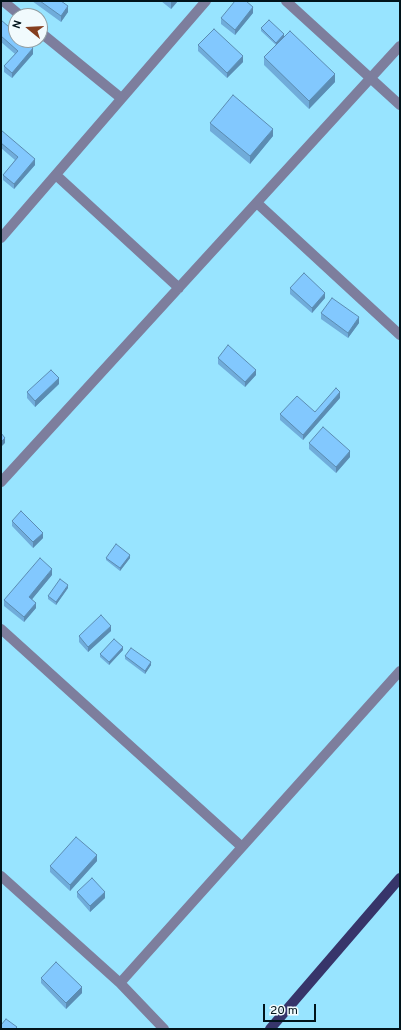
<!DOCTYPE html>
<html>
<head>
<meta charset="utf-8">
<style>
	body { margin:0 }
	#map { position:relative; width:401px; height:1030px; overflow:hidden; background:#98e4ff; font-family:Overpass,sans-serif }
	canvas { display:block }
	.frame { position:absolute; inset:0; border:2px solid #01141b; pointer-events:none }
	.north { position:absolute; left:8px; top:8px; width:40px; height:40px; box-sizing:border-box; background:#f1fafd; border:1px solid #919ea3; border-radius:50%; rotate:288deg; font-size:11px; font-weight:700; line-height:16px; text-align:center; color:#01141b }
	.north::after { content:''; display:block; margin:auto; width:14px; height:18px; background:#853e1f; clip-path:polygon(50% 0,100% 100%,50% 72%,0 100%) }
	.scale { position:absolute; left:263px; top:1004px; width:53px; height:18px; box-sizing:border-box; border:2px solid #01141b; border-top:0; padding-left:5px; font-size:12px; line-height:14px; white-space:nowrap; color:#01141b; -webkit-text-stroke:3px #f1fafd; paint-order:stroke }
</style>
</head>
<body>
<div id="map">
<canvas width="401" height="1030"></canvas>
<div class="frame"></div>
<div class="north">N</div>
<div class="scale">20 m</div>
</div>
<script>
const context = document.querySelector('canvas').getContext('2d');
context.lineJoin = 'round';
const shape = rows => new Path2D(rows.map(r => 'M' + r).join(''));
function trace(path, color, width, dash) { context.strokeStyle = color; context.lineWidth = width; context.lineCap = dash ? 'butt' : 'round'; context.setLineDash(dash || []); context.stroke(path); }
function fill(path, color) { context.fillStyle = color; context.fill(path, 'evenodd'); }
trace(shape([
	[3,1,21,16],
	[286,1,400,105],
	[40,32,121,98],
	[56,175,179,288],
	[257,203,400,335],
	[1,238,206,1],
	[1,482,400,46],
	[1,629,242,847],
	[1,876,120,983,164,1029],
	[120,983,400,671]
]), '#7d7e9d', 10);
trace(shape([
	[270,1029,400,878]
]), '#37356a', 10);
fill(shape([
	[32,1,61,1,68,12,61,22],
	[161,1,178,1,171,9],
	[253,13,235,35,221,24,221,18],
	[1,20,33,54,12,78,4,72,4,66,15,54,1,42],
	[261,28,284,37,335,82,309,109,264,65,264,57,276,45,261,31],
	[198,45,243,62,227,78,198,51],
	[210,123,273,136,250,164,210,131],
	[1,130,35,165,14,189,3,180,3,175,15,160,1,148],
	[290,288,325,298,312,313,290,294],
	[321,313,359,323,348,338,321,319],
	[218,358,256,375,245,387,218,364],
	[59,384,35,407,27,398,27,392],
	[340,398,303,440,280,420,280,414,315,412],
	[309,443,350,457,336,473,309,449],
	[12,521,43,538,33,548,12,526],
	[106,558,130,558,120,571,106,560],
	[52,575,32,599,36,608,24,622,4,606,4,600],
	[68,588,56,605,48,599,48,596],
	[111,631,88,652,79,642,79,636],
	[123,650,109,665,100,657,100,654],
	[125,656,151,665,145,674,125,659],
	[97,861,70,891,50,872,50,866],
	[77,892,105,898,90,912,77,897],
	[41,978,82,993,66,1009,41,983]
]), '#70acda');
fill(shape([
	[171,1,178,1,171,9],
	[68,6,68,12,61,22,61,16],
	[253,7,253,13,235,35,235,30],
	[284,34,284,37,276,46,276,43],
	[33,48,33,54,12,78,12,73],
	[243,56,243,62,227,78,227,73],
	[335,74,335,82,309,109,309,101],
	[273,129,273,136,250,164,250,156],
	[35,159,35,165,14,189,14,184],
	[325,293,325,298,312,313,312,308],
	[359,317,359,323,348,338,348,333],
	[256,370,256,375,245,387,245,382],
	[59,378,59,384,35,407,35,401],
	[340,392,340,398,303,440,303,435],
	[5,438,5,443,1,447,1,442],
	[350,451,350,457,336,473,336,467],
	[43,533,43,538,33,548,33,542],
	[130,555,130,558,120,571,120,568],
	[52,569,52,575,29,603,29,597],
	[68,585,68,588,56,605,56,602],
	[36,603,36,608,24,622,24,617],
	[111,626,111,631,88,652,88,647],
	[123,647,123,650,109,665,109,662],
	[151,662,151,665,145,674,145,671],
	[97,855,97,861,70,891,70,885],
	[105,892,105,898,90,912,90,906],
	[82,987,82,993,66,1009,66,1003]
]), '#5b8cb2');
const building = shape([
	[40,1,61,1,68,6,61,16,40,1],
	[235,1,246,1,253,7,235,30,221,18,235,1],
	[1,20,16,33,16,40,24,40,33,48,12,73,4,66,18,51,1,36,1,20],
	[269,20,284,34,276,43,261,28,269,20],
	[214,29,243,56,227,73,198,45,214,29],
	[290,31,335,74,309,101,264,57,290,31],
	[233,95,273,129,250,156,210,123,233,95],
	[1,130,35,159,14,184,3,175,18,157,1,143,1,130],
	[304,273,325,293,312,308,290,288,304,273],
	[332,298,359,317,348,333,321,313,332,298],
	[228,345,256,370,245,382,218,358,228,345],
	[51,370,59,378,35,401,27,392,51,370],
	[336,388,340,392,303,435,280,414,297,396,315,412,336,388],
	[323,427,350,451,336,467,309,443,323,427],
	[1,433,5,438,1,442,1,433],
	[21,511,43,533,33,542,12,521,21,511],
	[116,544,130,555,120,568,106,558,116,544],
	[40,558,52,569,29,597,36,603,24,617,4,600,40,558],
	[60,579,68,585,56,602,48,596,60,579],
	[101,615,111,626,88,647,79,636,101,615],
	[114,639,123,647,109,662,100,654,114,639],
	[131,648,151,662,145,671,125,656,131,648],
	[76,837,97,855,70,885,50,866,76,837],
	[92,878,105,892,90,906,77,892,92,878],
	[56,962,82,987,66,1003,41,978,56,962],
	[6,1019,17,1027,15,1029,1,1029,1,1025,6,1019]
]);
fill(building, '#82c8fe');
trace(building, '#5b8cb2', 1);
</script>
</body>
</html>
